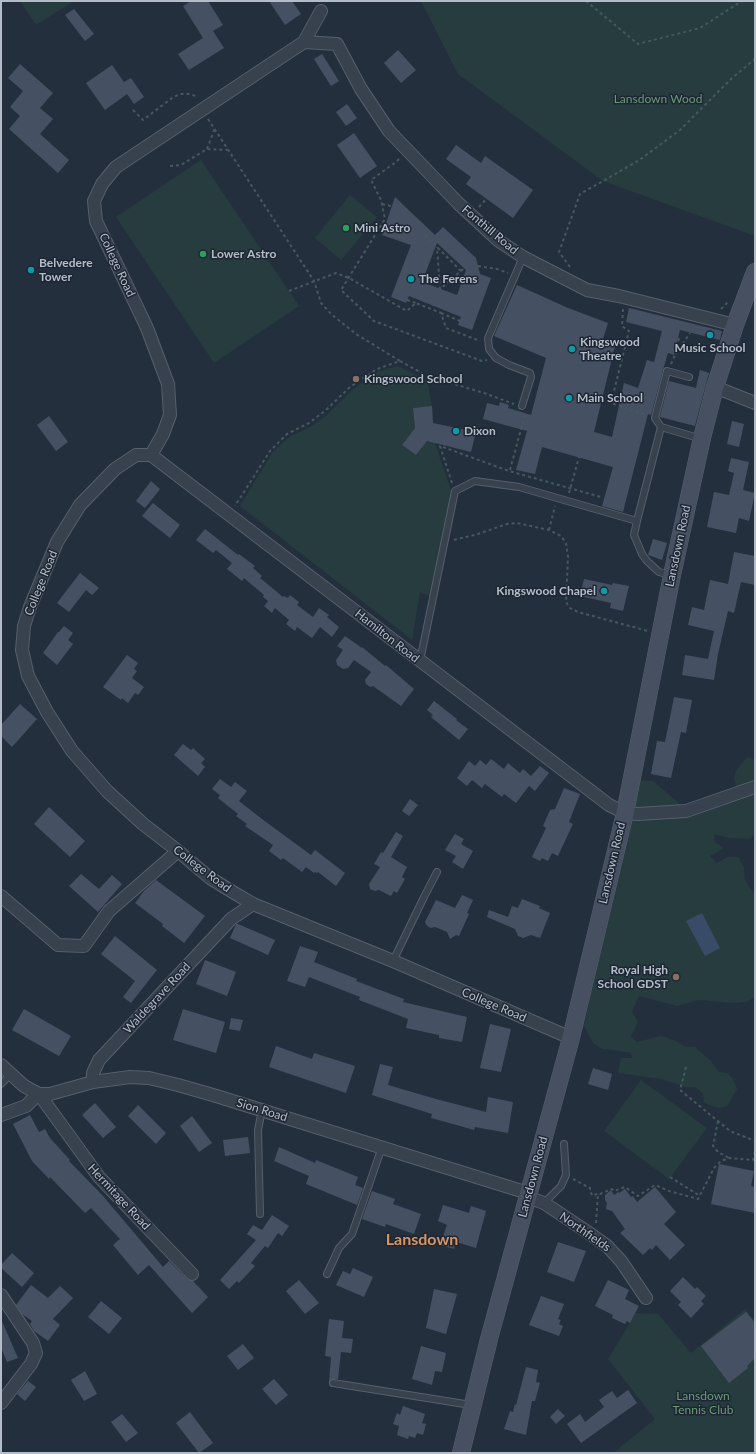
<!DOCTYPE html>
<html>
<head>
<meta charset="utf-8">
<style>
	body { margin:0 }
	#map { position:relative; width:756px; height:1454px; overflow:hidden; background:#242f3e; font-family:Lato,sans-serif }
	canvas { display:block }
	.frame { position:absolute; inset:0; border:2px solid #b4bcc9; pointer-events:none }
</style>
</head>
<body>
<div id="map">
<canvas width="756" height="1454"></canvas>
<div class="frame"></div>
</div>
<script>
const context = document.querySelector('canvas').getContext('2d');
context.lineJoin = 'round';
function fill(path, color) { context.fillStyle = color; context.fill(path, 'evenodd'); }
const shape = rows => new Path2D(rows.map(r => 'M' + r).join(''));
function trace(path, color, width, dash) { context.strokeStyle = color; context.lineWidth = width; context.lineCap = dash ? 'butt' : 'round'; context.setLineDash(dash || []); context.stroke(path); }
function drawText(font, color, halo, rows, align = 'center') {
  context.font = font + ' Lato,sans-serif'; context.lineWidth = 3; context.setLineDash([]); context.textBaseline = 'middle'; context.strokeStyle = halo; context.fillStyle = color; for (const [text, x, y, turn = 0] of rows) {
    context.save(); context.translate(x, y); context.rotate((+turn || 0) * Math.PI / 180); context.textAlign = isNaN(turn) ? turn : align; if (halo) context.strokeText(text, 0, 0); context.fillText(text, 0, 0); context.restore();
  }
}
fill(shape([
	[20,1,74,1,36,25],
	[421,1,755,1,755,236,603,181,458,74],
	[201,160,299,306,214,363,116,217],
	[350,195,377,217,341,260,315,238],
	[398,366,427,380,432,407,413,408,415,428,402,445,416,455,431,435,435,439,436,446,452,494,430,596,420,592,412,640,240,506,272,453,289,437,312,426,329,413,352,390,379,371],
	[748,757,755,760,755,834,750,839,729,838,714,834,715,842,724,848,710,856,717,863,727,857,738,857,744,867,745,880,750,888,755,894,755,997,747,1002,734,1003,698,1000,677,1006,639,996,632,1012,638,1022,634,1031,630,1036,637,1042,661,1036,676,1041,686,1047,695,1047,710,1060,719,1072,727,1073,733,1079,737,1089,727,1106,719,1108,704,1103,703,1094,696,1087,686,1087,661,1079,618,1073,621,1058,632,1058,631,1053,614,1050,602,1049,593,1043,584,1026,635,787,640,780,653,781,680,804,697,813,724,796,736,786,734,778,736,771,744,761],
	[641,1080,707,1128,669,1179,604,1131],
	[745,1309,755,1321,755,1453,613,1453,655,1419,608,1359,636,1313,658,1314,691,1353]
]), '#263c3f');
fill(shape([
	[702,913,720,948,705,956,686,921]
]), '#394c67');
fill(shape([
	[191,1,208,1,223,25,213,31,224,48,189,70,178,54,203,38,183,6],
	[269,1,292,1,301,14,285,25],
	[74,9,94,34,85,41,65,15],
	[398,50,416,70,401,83,384,63],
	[322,54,339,81,331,86,314,59],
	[20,64,53,93,40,108,53,119,40,134,69,160,58,173,9,129,20,116,10,107,23,91,8,78],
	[112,65,124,82,131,78,144,97,134,104,127,94,105,110,86,83],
	[347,104,357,118,346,126,336,112],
	[354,133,377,166,360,178,337,145],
	[456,145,481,163,485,156,533,190,513,218,466,184,471,177,446,159],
	[395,197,435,235,443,227,476,258,480,274,491,278,472,330,458,325,461,317,409,296,406,303,391,297,411,245,382,235],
	[437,243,466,270,457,295,422,282],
	[517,285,568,308,608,323,602,342,615,346,594,432,612,437,624,383,638,388,647,360,654,362,662,331,626,322,629,308,722,331,720,340,680,330,674,355,668,353,663,370,651,415,648,414,623,512,602,506,613,467,542,447,535,474,516,470,527,431,483,419,487,403,499,406,500,402,509,405,508,408,531,415,546,358,494,336],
	[700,370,709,373,695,426,660,417,669,381,696,388],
	[432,406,433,423,476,432,471,452,427,441,416,455,402,445,415,428,413,408],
	[49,416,68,442,56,451,37,425],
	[732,421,744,424,739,447,727,444],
	[731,458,749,462,743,490,755,493,749,521,739,518,736,533,707,527,714,492,729,495,734,473,728,471],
	[151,481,160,489,145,508,136,501],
	[153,503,180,525,170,538,142,516],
	[205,529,238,555,239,554,255,566,253,568,262,576,260,578,283,597,284,596,288,598,290,595,299,602,297,605,313,617,319,608,329,615,327,617,339,627,332,637,320,627,312,638,297,627,295,631,286,624,289,620,275,608,272,613,264,606,268,601,263,597,264,595,244,578,242,581,227,569,232,563,216,550,213,553,196,540],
	[653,539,667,543,662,560,648,555],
	[734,552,755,556,755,585,741,582,734,613,728,611,718,654,714,680,682,675,685,655,708,659,714,631,688,625,692,607,704,610,710,580,728,584],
	[80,573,99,588,92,595,86,590,69,612,57,603],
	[584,579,612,585,613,583,629,586,623,611,610,608,611,603,580,596],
	[64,626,73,633,68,640,73,644,57,665,43,653,58,632,59,632],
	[345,636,362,648,362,647,385,666,386,665,414,689,401,706,373,686,370,687,366,684,365,680,371,672,354,660,348,668,343,669,337,665,336,660,343,650,337,646],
	[127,655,138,663,134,669,137,671,132,678,144,687,138,695,135,693,128,703,122,698,121,700,103,687],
	[674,697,692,700,686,733,681,732,671,778,651,774,657,741,665,742],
	[434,701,457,719,456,720,468,729,459,740,431,717,433,715,427,710],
	[20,704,37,719,12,747,1,736,1,725],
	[183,744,191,750,193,748,205,759,201,763,205,767,198,776,174,755],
	[491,759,504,769,508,763,520,773,523,769,531,776,540,766,549,773,535,791,529,786,516,803,504,794,502,797,485,784,482,788,472,780,467,786,457,778,469,761,475,766,480,760,486,765],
	[220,779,231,787,235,782,247,791,239,801,262,819,311,855,315,850,345,873,336,886,318,872,317,873,315,872,314,873,306,867,302,872,283,858,281,860,269,851,273,845,245,826,247,824,236,816,238,814,218,798,220,795,212,789],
	[564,788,580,794,569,822,573,824,558,856,552,853,548,861,542,858,540,861,532,857,546,828,543,826,550,810,555,809],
	[410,799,418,805,409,816,402,811],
	[49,807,85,841,70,857,34,824],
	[396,832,403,836,391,857,407,867,402,877,405,879,397,893,394,891,391,896,379,890,375,891,370,889,369,884,380,867,374,864,381,852,383,853],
	[455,834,464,839,461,844,473,851,463,869,452,862,456,856,445,850],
	[81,874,99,889,112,875,122,884,98,912,69,886],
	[156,880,205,916,184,943,162,926,163,924,135,903,144,891],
	[462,895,473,900,467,913,469,914,459,936,456,935,450,939,447,932,435,927,431,928,427,926,425,922,436,900,455,908],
	[522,899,540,906,539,908,550,913,540,938,531,935,523,938,518,936,515,929,487,917,489,910,508,917,512,906,518,908],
	[236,924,238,924,275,940,268,955,230,938],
	[115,936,157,970,131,1003,123,997,135,981,101,954],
	[300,946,318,952,314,962,357,979,356,981,404,999,403,1002,467,1017,462,1042,439,1038,439,1035,406,1028,408,1019,359,1000,360,997,309,977,305,987,287,981],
	[205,960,236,972,227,996,196,984],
	[24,1009,71,1036,59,1056,12,1030],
	[183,1009,225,1022,216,1053,173,1040],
	[231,1018,243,1020,240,1031,229,1029],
	[490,1024,511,1029,501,1072,480,1068],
	[276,1046,312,1059,314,1053,355,1066,346,1093,269,1067],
	[380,1064,393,1067,388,1085,436,1099,486,1112,488,1097,513,1102,508,1133,475,1127,474,1130,453,1124,431,1118,432,1114,372,1095],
	[593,1068,612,1074,608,1090,588,1084],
	[95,1103,116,1127,103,1138,82,1115],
	[138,1105,166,1133,156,1144,128,1116],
	[30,1115,39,1132,45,1129,50,1138,70,1160,69,1161,103,1196,163,1267,169,1261,187,1279,193,1281,208,1297,192,1313,149,1265,138,1275,113,1245,120,1239,91,1208,85,1213,50,1177,49,1179,32,1161,13,1124],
	[192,1116,212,1143,199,1152,180,1126],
	[248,1137,250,1153,225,1156,223,1140],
	[279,1147,315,1163,316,1160,358,1177,355,1185,363,1188,357,1205,306,1184,309,1176,274,1161],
	[719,1164,754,1171,751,1186,755,1187,755,1213,711,1204],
	[655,1187,676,1212,664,1224,685,1245,670,1260,656,1245,652,1250,650,1248,643,1255,620,1233,625,1229,612,1211,606,1209,607,1203,605,1200,605,1195,611,1190,614,1195,618,1192,619,1193,625,1189,631,1197,633,1196,637,1202],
	[372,1191,395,1199,393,1204,421,1214,414,1234,386,1224,385,1227,362,1219],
	[443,1205,469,1213,471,1206,486,1211,476,1248,456,1242,454,1249,440,1245,447,1225,438,1221],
	[272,1215,289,1226,282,1236,278,1233,268,1248,265,1246,251,1263,255,1266,239,1283,237,1281,229,1289,220,1280,256,1240,247,1234,253,1225,262,1230],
	[558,1242,586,1251,574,1282,547,1272],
	[12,1253,34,1273,22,1287,1,1268,1,1265],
	[353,1268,373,1277,364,1297,336,1285,343,1271,350,1274],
	[683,1277,695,1289,697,1287,706,1296,701,1301,704,1304,691,1318,678,1305,681,1302,670,1291],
	[299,1280,319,1303,305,1314,286,1291],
	[608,1280,629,1290,625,1299,639,1306,630,1323,627,1321,625,1324,612,1318,613,1315,595,1306],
	[31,1285,48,1298,60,1286,73,1298,53,1319,60,1325,48,1341,34,1331,30,1324,32,1321,22,1314,16,1305],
	[434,1289,457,1294,446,1334,426,1328],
	[541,1296,564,1304,558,1319,561,1320,559,1324,563,1326,559,1336,529,1325],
	[101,1301,122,1318,109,1334,88,1317],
	[746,1312,755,1323,755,1358,747,1366,748,1368,729,1383,701,1346],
	[1,1319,18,1358,7,1362,1,1348],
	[329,1319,344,1321,342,1338,353,1339,351,1353,341,1352,338,1379,332,1379,329,1382,331,1357,325,1356],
	[243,1344,254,1358,238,1370,227,1356],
	[421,1346,446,1353,442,1372,435,1371,432,1385,412,1379],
	[526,1367,538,1370,536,1382,540,1383,535,1401,532,1401,526,1435,504,1429,510,1411,513,1412,515,1404,516,1405],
	[85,1371,97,1394,84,1401,71,1380],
	[274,1379,288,1395,276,1405,262,1389],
	[28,1381,36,1387,25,1401,17,1394],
	[628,1390,637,1403,581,1443,567,1424,580,1414,585,1422,604,1407,599,1400,612,1391,617,1398],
	[403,1406,425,1414,422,1423,426,1424,423,1435,417,1433,415,1438,409,1436,408,1439,397,1435,399,1426,393,1424,397,1413,400,1415],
	[558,1409,565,1416,556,1424,550,1417],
	[190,1412,213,1443,199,1453,176,1423],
	[122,1414,138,1433,126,1442,111,1422]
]), '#455162');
const lane = shape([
	[522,406,531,377,530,373,509,365,496,358,489,349,488,338,523,257],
	[661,427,655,418,667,371,689,377],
	[670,575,659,572,647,561,642,554,634,535,637,521,661,427,695,437,701,437],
	[420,661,455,491,475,481,519,487,637,521],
	[393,961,424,897,437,872],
	[1,1084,11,1074],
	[544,1203,561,1186,566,1175,564,1144],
	[260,1214,258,1130,262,1110],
	[327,1274,339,1248,352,1234,382,1147],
	[333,1383,471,1405]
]);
const street = shape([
	[304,42,337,44,361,89,389,131,459,204,499,241,523,257,587,290,619,296,735,325],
	[715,387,755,403],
	[151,455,136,455,115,469,80,505,57,542,30,607,24,626,22,650,28,676,47,712,72,751,107,791,143,824,178,851,210,878,236,894,253,904,393,961,571,1038],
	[151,455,609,805,625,813,638,814,686,811,755,787],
	[151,455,163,434,170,415,168,384,147,328,96,221,94,201,102,184,116,167,304,42,321,11],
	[1,896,58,945,84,946,109,911,178,851],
	[1,1065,24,1086,39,1094,50,1094,93,1082,130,1077,149,1078,178,1085,213,1095,528,1193],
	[93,1082,93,1073,99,1060,231,919,253,904],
	[39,1094,99,1177,192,1274],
	[1,1115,26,1106,33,1099,36,1093],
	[527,1197,544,1203,586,1231,607,1246,621,1261,646,1298],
	[1,1295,33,1343,36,1353,31,1364,1,1403]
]);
const secondary = shape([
	[461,1453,489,1339,571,1038,625,813,672,575,702,438,715,387,735,325,755,272]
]);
trace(lane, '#565f6c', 8);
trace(street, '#565f6c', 14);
trace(secondary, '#565f6c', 18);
trace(shape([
	[586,1,638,44,700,28,742,1],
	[133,110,143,120,172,98,180,94,189,94,196,96],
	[208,119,314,281,321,303,331,314,356,334,400,361,377,369,350,387,326,410,309,423,287,434,270,451,235,506],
	[207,149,215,128],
	[399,159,396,162,371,180,381,200,385,219,341,290,374,321,482,361,487,360],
	[170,166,181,165,207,149,229,150],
	[382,204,391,206],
	[479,207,486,199],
	[425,235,461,271,440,289,437,247],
	[478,266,497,269,508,273],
	[570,267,559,252,580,194,638,161,680,130,731,79,755,59],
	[461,271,466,266],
	[289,291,336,273,349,278,407,311,416,303,441,313,446,328,480,341],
	[407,300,416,303],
	[623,309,622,326,629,331,611,403,647,415],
	[721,309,728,302],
	[441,313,460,321],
	[676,354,690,333],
	[400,361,427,376,484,393,514,404],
	[671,364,675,355,679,338,678,338],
	[510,470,524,418,524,415],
	[452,483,440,446,509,471,601,497],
	[569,493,579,457],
	[549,530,555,506],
	[454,540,478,534,507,524,517,523,549,530,561,536,566,543,568,557,566,602,570,608,578,612,648,631],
	[686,1067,680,1090,730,1131,755,1141],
	[718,1121,713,1146,718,1152,729,1158],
	[670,1177,700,1196],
	[573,1179,590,1188,590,1192,593,1196,598,1193,600,1194,612,1189,614,1191,625,1187,638,1196,655,1185,669,1191,698,1199,714,1168,721,1161,729,1158,753,1160,755,1151],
	[596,1223,598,1193]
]), '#44595c', 2, [3, 3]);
trace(lane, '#38414e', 6);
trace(street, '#38414e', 12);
trace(secondary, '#465061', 17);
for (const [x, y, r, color] of [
	[346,228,4,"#2e9e5b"],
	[203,254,4,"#2e9e5b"],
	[31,270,4,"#0f9aa8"],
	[411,279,4,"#0f9aa8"],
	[710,335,4,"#0f9aa8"],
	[572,349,4,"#0f9aa8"],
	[356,379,4,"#8d6e63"],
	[569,398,4,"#0f9aa8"],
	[456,431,4,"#0f9aa8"],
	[604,591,4,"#0f9aa8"],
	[676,977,4,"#8d6e63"]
]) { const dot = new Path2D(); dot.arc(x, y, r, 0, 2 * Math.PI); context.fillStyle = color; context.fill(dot); trace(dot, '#1d2633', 1.5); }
drawText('12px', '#6b9a76', '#1d2633', [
	["Lansdown Wood",658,99],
	["Lansdown",703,1396],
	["Tennis Club",703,1410]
]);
drawText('bold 12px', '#b4bcc9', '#1d2633', [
	["Mini Astro",354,228],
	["Lower Astro",211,254],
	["Belvedere",39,263],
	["Tower",39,277],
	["The Ferens",419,279],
	["Kingswood",580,342],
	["Theatre",580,356],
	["Music School",710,348,"center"],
	["Kingswood School",364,379],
	["Main School",577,398],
	["Dixon",464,431],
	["Kingswood Chapel",596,591,"right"],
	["Royal High",668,970,"right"],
	["School GDST",668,984,"right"]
], 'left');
drawText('12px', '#b4bcc9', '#1d2633', [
	["Fonthill Road",490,230,40],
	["College Road",117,265,65],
	["Lansdown Road",678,546,-78],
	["College Road",41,583,-68],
	["Hamilton Road",387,636,38],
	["Lansdown Road",612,863,-77],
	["College Road",202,869,37],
	["Waldegrave Road",157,998,-47],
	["College Road",494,1005,23],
	["Sion Road",262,1110,17],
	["Lansdown Road",533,1177,-75],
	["Hermitage Road",119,1197,47],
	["Northfields",585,1232,35]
]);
drawText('bold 16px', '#d59563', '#1d2633', [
	["Lansdown",422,1240]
]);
</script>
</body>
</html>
